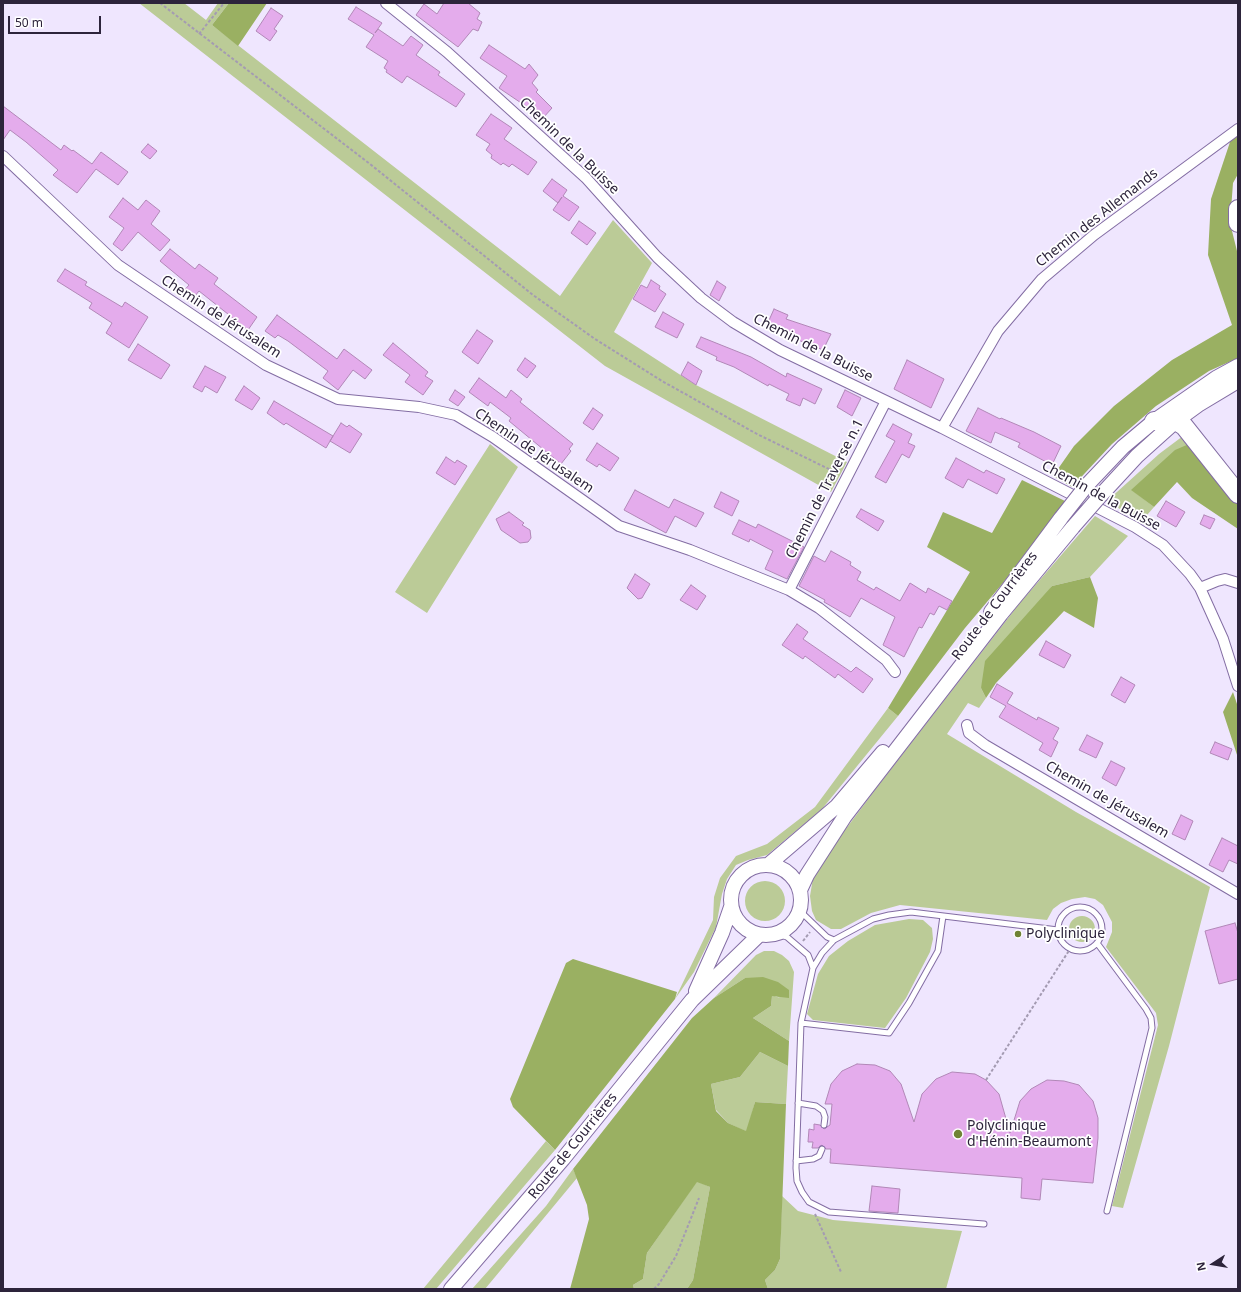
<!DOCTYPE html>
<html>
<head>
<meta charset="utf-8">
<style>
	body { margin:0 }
	#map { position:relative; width:1241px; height:1292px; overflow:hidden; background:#efe6fe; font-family:"Noto Sans",sans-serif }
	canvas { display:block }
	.frame { position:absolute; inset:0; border:4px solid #2d243b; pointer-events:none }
	.north { position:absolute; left:1193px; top:1244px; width:40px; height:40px; -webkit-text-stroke:3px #fff; paint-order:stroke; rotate:258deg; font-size:11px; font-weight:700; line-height:16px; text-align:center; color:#2d243b }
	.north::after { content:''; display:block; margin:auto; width:14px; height:18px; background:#2d243b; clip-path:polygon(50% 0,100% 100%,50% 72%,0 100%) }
	.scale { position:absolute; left:8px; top:16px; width:93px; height:18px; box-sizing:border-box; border:2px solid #2d243b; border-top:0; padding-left:5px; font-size:12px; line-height:14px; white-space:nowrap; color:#2d243b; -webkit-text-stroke:3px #fff; paint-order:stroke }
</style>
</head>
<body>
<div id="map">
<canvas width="1241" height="1292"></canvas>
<div class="frame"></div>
<div class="north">N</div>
<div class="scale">50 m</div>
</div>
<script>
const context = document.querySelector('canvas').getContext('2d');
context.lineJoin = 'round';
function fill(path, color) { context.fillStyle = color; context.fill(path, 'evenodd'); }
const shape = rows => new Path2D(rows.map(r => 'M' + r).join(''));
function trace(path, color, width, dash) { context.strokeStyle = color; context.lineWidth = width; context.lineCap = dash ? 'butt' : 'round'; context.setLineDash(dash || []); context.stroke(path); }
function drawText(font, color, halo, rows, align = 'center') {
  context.font = font + ' "Noto Sans",sans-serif'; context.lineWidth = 3.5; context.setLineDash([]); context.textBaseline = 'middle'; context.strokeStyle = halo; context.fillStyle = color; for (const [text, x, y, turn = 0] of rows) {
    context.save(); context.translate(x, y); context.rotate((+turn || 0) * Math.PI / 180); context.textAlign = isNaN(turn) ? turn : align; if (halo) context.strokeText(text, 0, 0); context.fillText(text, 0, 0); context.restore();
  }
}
fill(shape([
	[139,3,184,3,206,20,218,3,229,3,212,25,560,296,613,220,652,263,614,332,696,385,847,462,831,492,605,366],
	[1183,436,1189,444,1132,490,1154,507,1141,522,1107,501,1159,454],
	[490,444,518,467,427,613,395,592],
	[1095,516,1128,536,1090,577,1052,586,981,688,986,698,979,708,968,703,947,734,1076,812,1210,887,1169,1046,1123,1208,1112,1206,1158,1025,1156,1013,1106,947,1112,932,1112,922,1103,905,1095,899,1085,897,1072,899,1061,903,1053,909,1047,920,900,905,871,913,841,929,831,929,816,920,812,911,810,896,813,878,821,862,878,786,1019,604],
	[888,708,898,716,822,809,767,855,748,860,736,865,727,879,722,894,716,927,694,972,675,999,713,920,714,897,720,878,736,856,767,844,815,807],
	'745 901a20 20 0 1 1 40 0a20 20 0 1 1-40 0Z',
	'1069 929a13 13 0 1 1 26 0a13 13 0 1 1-26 0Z',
	[909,919,923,920,932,928,933,939,930,952,906,998,885,1028,813,1020,807,1014,818,974,829,956,848,941,875,925],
	[764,951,774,951,782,955,789,961,794,972,789,1041,753,1018,771,1006,772,995,780,998,745,978,714,998,756,955],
	[760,1052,788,1066,786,1104,755,1102,747,1132,728,1123,716,1110,711,1084,740,1077],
	[546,1141,555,1150,436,1289,423,1289],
	[573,1169,577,1178,500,1271,485,1289,472,1289,546,1206],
	[697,1181,710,1187,693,1280,687,1289,634,1289,633,1285,643,1279,647,1253],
	[782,1196,798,1211,833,1220,962,1231,946,1289,768,1289,765,1280,775,1270,780,1259]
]), '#bbcb97');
fill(shape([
	[229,3,267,3,238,46,212,25],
	[1238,133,1238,174,1233,183,1230,223,1238,255,1238,358,1209,371,1156,406,1112,444,1072,487,1053,476,1074,446,1114,406,1172,360,1232,325,1208,255,1211,199,1231,139],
	[1189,444,1238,505,1238,529,1192,498,1177,482,1154,507,1131,490,1175,450],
	[1022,480,1065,501,1003,583,965,628,898,716,888,708,970,572,927,547,943,512,992,533],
	[1090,577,1098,598,1094,628,1064,611,996,683,986,698,981,688,985,661,1052,586],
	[1233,692,1238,707,1238,758,1223,712],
	[573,959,677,992,675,999,555,1150,513,1107,510,1099,566,963],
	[763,977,778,982,789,990,789,998,772,996,771,1006,753,1018,789,1041,788,1066,760,1052,740,1077,711,1084,716,1111,728,1123,746,1131,755,1102,786,1104,780,1259,775,1270,765,1280,768,1289,687,1289,693,1280,710,1187,697,1182,647,1253,643,1279,633,1285,634,1289,570,1289,589,1219,587,1205,573,1169,692,1018,714,998,745,978]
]), '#9ab062');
const building = shape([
	[444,3,468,3,480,13,477,19,482,22,478,31,473,29,458,47,416,15,424,4,437,14,444,3],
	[356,7,382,23,375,33,378,29,403,46,411,36,423,45,416,55,440,72,438,75,465,94,456,107,407,76,402,83,386,72,387,70,384,68,388,61,366,47,374,35,348,19,356,7],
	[271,8,283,16,274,29,277,31,270,41,256,31,271,8],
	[489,45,525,69,529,64,538,75,532,83,538,90,536,92,552,108,543,118,535,110,533,111,499,88,507,76,480,58,489,45],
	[3,106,61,150,64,145,72,151,73,150,92,164,101,152,128,172,118,185,96,169,77,193,53,175,58,170,26,142,10,130,3,140,3,106],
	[491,114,512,128,504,139,537,162,528,175,512,164,509,167,503,163,501,165,491,158,492,155,486,150,490,144,476,135,491,114],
	[148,144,157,151,150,159,141,152,148,144],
	[552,179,567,190,563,196,579,207,569,221,553,210,562,197,558,203,543,191,552,179],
	[123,198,138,210,146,200,160,211,151,224,170,240,160,251,138,232,122,251,113,244,124,228,109,217,123,198],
	[579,221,596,233,587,245,571,233,579,221],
	[170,249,195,269,199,264,218,278,214,284,257,317,248,330,199,291,190,302,181,294,189,285,160,261,170,249],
	[65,269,87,282,85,285,122,307,125,302,148,317,129,348,106,333,112,323,89,308,92,303,57,281,65,269],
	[651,280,660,286,659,289,666,294,655,312,633,299,641,285,647,288,651,280],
	[717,281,726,287,719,301,710,295,717,281],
	[774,309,788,315,786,319,831,334,823,350,766,327,774,309],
	[663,312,684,324,677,338,655,327,663,312],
	[277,315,337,359,344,349,372,370,365,379,353,370,338,390,323,378,328,371,288,341,278,335,275,338,265,331,277,315],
	[477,330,493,341,478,364,462,352,477,330],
	[701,337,751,357,786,377,787,373,822,389,815,404,803,398,800,406,786,400,789,394,769,384,768,386,734,367,716,360,717,357,696,347,701,337],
	[393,343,428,372,425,376,433,381,423,395,405,382,410,375,383,355,393,343],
	[138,344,170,365,161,379,128,360,138,344],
	[525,358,536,366,527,378,517,370,525,358],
	[907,360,944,379,931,408,894,389,907,360],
	[688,362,702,371,696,385,681,375,688,362],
	[205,366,226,377,217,393,205,386,202,392,193,387,205,366],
	[479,378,506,398,511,390,522,399,520,402,573,444,569,449,571,451,561,464,509,421,511,418,490,402,488,406,469,392,479,378],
	[244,386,260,398,252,410,235,400,244,386],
	[455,390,465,397,458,406,449,400,455,390],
	[845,390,861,398,852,416,837,407,845,390],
	[274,401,333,436,326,448,286,423,284,425,267,413,274,401],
	[593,408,603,415,593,430,583,423,593,408],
	[978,408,1000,419,1001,418,1034,432,1061,446,1052,465,1018,447,1020,443,995,432,991,443,966,431,978,408],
	[341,423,347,427,349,425,362,434,350,453,330,441,341,423],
	[893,424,912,434,908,443,915,446,909,458,902,454,886,483,875,477,895,441,886,436,893,424],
	[597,443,619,458,610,471,599,464,597,467,586,460,597,443],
	[446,457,455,463,457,460,467,466,455,485,436,473,446,457],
	[956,458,984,473,986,470,1005,479,997,494,968,479,963,488,945,478,956,458],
	[635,490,669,508,674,499,704,513,696,527,675,516,666,533,624,510,635,490],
	[721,492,739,501,732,516,714,507,721,492],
	[1166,501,1185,512,1176,527,1157,516,1166,501],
	[861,509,884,521,878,531,856,517,861,509],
	[509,512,524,523,522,525,530,530,531,538,528,542,520,543,501,530,496,519,509,512],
	[1204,515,1215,519,1210,529,1200,524,1204,515],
	[739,520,756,528,758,524,804,547,787,579,765,569,773,551,750,539,749,542,732,534,739,520],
	[831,551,851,562,850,565,861,572,857,580,874,590,876,587,900,601,910,583,926,593,928,588,952,601,947,610,939,606,934,615,930,613,922,628,919,627,904,657,883,645,895,617,861,598,850,617,824,602,825,600,799,586,814,556,825,562,831,551],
	[635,574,650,584,642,598,638,599,627,588,635,574],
	[691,585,706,596,697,610,680,600,691,585],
	[797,624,808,632,803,639,851,672,856,667,873,679,863,693,838,674,835,678,805,656,803,659,782,645,797,624],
	[1046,641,1071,655,1064,668,1039,655,1046,641],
	[1121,677,1135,685,1125,703,1111,695,1121,677],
	[997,684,1013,693,1007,703,1037,720,1038,717,1059,728,1053,739,1058,742,1051,757,1039,750,1043,743,999,717,1006,706,990,697,997,684],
	[1087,735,1103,743,1096,758,1079,750,1087,735],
	[1215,742,1232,749,1228,760,1210,753,1215,742],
	[1111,761,1125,768,1116,786,1102,778,1111,761],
	[1181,815,1193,821,1185,840,1172,834,1181,815],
	[1222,838,1238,846,1238,864,1229,860,1223,872,1209,865,1222,838],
	[1235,923,1238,933,1238,979,1219,984,1205,931,1235,923],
	[857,1064,875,1065,890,1071,901,1084,914,1122,922,1094,936,1079,952,1072,975,1074,986,1080,999,1094,1010,1133,1020,1101,1031,1089,1047,1080,1064,1081,1079,1085,1093,1101,1098,1118,1098,1138,1093,1183,1042,1179,1040,1200,1021,1198,1022,1178,830,1163,831,1149,826,1149,822,1145,818,1148,812,1148,813,1142,808,1142,809,1129,814,1130,814,1124,820,1125,824,1129,830,1125,832,1104,825,1104,831,1084,842,1071,857,1064],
	[872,1186,900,1189,898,1213,869,1211,872,1186]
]);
fill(building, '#e4acec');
trace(building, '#b187b7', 1);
const lane = shape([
	'1058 929a22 22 0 1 1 44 0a22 22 0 1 1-44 0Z',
	[800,911,827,937,834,940],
	[777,934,787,937,808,955,813,968],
	[1097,943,1146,1009,1151,1018,1152,1028,1107,1211],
	[801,1023,889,1033,909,1003,938,951,943,916],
	[798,1103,816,1106,823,1111,825,1117,824,1125],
	[796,1161,813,1159,819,1156,822,1149],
	[984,1224,829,1212,809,1202,802,1192,797,1181,796,1168,801,1023,813,968,822,953,834,940,873,919,889,915,911,912,1058,930]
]);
const street = shape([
	[386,3,447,52,586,178,657,257,701,298,733,322,780,350,942,428,1135,527,1163,545,1190,574,1200,588,1223,639,1238,686],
	[3,156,118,265,266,365,338,399,419,407,456,415,493,437,619,526,690,550,789,590,819,608,886,660,895,672],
	[942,428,998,331,1042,279,1094,235,1238,129],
	[1200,588,1217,581,1225,579,1238,583],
	[789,590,886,401],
	[967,725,969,733,985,745,1238,894]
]);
const secondary = shape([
	[1087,485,1123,447,1154,421,1216,378,1238,366],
	[1101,495,1137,456,1176,421,1198,405,1238,381],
	[991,612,1061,518],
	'731 900a35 35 0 1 1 70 0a35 35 0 1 1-70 0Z',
	[768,865,837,806,883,752],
	[800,890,807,875,845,816,1001,614,1073,527],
	[696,991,722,933,731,907],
	[451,1289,563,1159,692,1000,759,935]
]);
const highway = shape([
	[1238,209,1238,223],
	[1154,421,1176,421,1184,426,1238,494]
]);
trace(lane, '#836da3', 7);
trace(street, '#836da3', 12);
trace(secondary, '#836da3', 16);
trace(highway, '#836da3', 20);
trace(shape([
	[160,3,370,164,533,295,595,339,662,381,757,434,837,473],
	[199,34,224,3],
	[803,941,810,932],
	[986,1080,1070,949],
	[815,1214,841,1272],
	[654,1289,659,1284,676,1256,699,1198]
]), '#a49bb2', 2, [3, 2]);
trace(lane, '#fff', 5);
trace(street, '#fff', 10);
trace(secondary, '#fff', 14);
trace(highway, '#fff', 18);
const secondaryBridge = shape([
	[1061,518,1087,485],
	[1073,527,1101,495]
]);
trace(secondaryBridge, '#836da3', 16, []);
trace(secondaryBridge, '#fff', 14);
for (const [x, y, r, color] of [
	[1018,934,4,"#6f8334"],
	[958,1134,5,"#6f8334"]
]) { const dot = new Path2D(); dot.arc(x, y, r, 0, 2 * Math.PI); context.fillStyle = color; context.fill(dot); trace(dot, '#fff', 1.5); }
drawText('14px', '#2d243b', '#fff', [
	["Chemin de la Buisse",569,146,44],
	["Chemin des Allemands",1097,218,-38],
	["Chemin de Jérusalem",221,317,33],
	["Chemin de la Buisse",813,348,27],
	["Chemin de Jérusalem",534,451,34],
	["Chemin de Traverse n.1",825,489,-63],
	["Chemin de la Buisse",1101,496,28],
	["Route de Courrières",995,606,-53],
	["Chemin de Jérusalem",1107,800,30],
	["Route de Courrières",573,1146,-51]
]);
drawText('14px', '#2d243b', '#fff', [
	["Polyclinique",1026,934],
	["Polyclinique",967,1126],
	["d'Hénin-Beaumont",967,1142]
], 'left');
</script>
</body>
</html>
